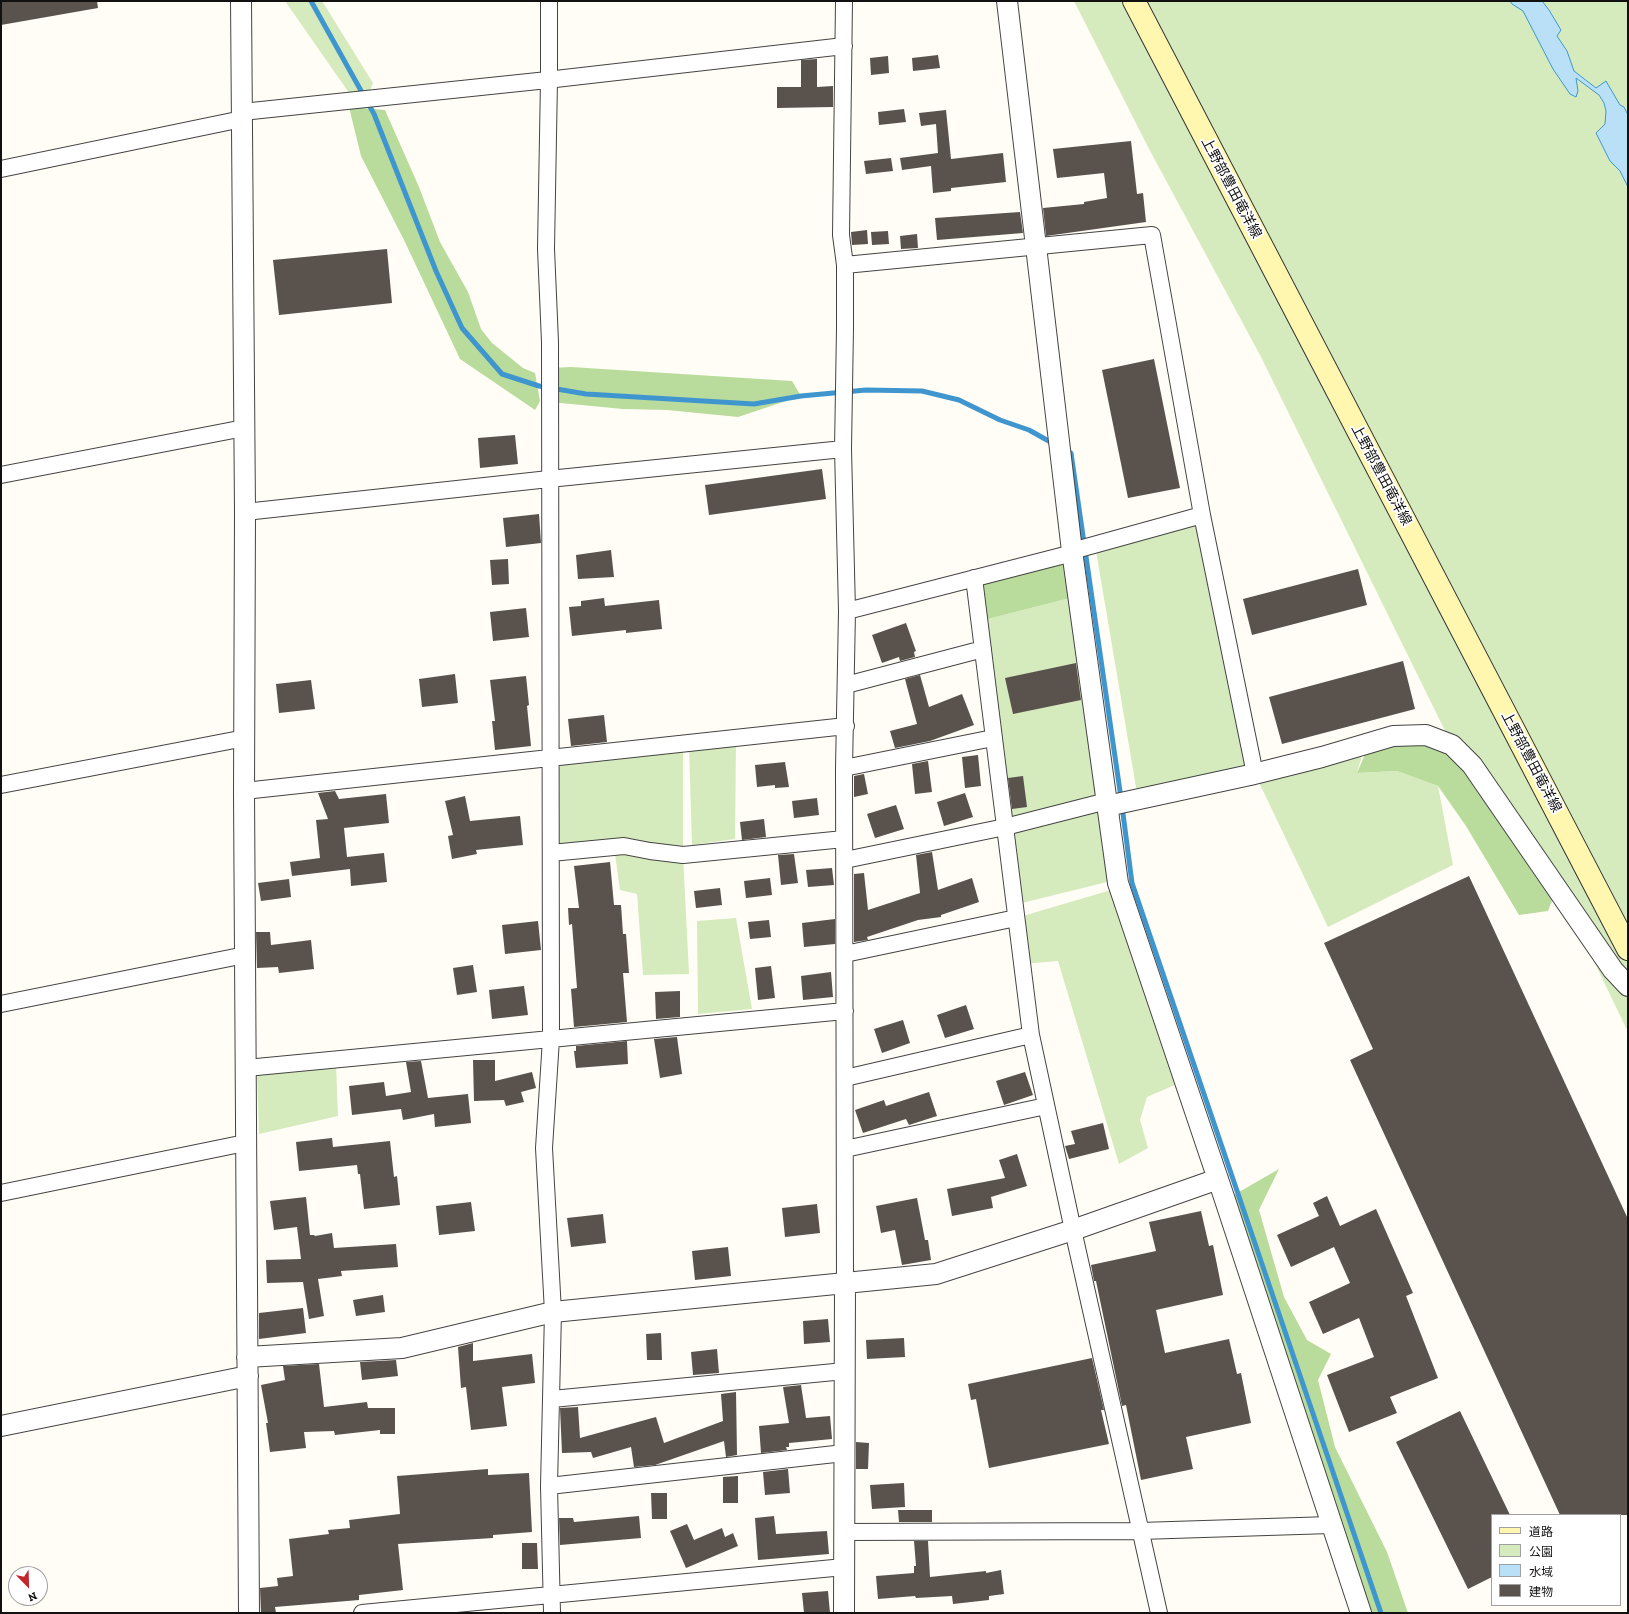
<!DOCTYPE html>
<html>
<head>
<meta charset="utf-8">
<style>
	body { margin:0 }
	#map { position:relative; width:1629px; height:1614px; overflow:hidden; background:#fffdf5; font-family:"Zilla Slab","Noto Sans JP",serif }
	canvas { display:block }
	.frame { position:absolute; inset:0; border:2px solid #111; pointer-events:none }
	.legend { position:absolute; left:1491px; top:1514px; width:130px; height:92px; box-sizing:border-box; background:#fff; border:1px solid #a0a0a0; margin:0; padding:5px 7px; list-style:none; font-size:12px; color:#111 }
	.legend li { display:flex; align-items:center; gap:8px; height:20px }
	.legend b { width:20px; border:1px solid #a0a0a0 }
	.north { position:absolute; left:8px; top:1566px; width:40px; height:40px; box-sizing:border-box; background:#fff; border:1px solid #a0a0a0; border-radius:50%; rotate:157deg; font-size:11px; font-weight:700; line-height:16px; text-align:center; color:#111 }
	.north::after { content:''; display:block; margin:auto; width:14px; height:18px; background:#c4262e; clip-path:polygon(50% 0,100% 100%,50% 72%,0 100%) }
</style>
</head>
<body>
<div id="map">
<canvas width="1629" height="1614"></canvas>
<div class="frame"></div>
<ul class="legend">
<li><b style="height:5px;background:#fff6b0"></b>道路</li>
<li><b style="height:11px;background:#d5ebbd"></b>公園</li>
<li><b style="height:11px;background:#b9e0f7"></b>水域</li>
<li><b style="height:11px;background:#5a524d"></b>建物</li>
</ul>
<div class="north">N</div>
</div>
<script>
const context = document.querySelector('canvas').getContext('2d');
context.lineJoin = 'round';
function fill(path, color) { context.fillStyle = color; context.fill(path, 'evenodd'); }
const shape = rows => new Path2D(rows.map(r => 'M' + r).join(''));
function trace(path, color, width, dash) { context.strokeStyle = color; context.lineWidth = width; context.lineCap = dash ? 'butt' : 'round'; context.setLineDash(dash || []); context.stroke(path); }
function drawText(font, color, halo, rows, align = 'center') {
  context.font = font + ' "Zilla Slab","Noto Sans JP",serif'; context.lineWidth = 4; context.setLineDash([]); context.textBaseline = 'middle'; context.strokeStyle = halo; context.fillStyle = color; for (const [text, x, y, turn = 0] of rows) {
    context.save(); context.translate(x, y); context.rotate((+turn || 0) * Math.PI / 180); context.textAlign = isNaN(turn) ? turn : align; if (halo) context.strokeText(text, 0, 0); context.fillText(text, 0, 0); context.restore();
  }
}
fill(shape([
	[285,1,322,1,373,83,370,91,354,100],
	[1074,1,1628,1,1628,1032,1562,895,1452,745,1261,357,1148,147],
	[1204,522,1250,775,1137,793,1096,551],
	[1078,596,1111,881,1014,905,980,621],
	[736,744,735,839,692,845,689,748],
	[1365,744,1357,773,1397,771,1438,786,1453,865,1328,927,1255,774],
	[683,751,683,855,689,974,643,975,637,894,620,890,614,847,551,853,551,763],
	[1111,890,1177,1084,1147,1097,1140,1120,1148,1148,1119,1164,1058,961,1022,964,1016,918],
	[736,918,752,1009,698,1014,697,921],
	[336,1064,338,1116,259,1134,257,1073]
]), '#d5ebbd');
fill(shape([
	[349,107,385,110,419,187,440,242,468,292,481,329,492,343,523,368,535,373,540,401,535,410,460,359,404,240,361,156],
	[571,367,792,381,801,396,738,417,667,410,623,409,550,402,550,368],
	[1073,558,1078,596,980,621,974,578],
	[1426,735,1472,765,1557,888,1548,911,1519,915,1466,826,1438,786,1397,771,1357,773,1370,743],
	[1279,1169,1259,1210,1284,1297,1307,1340,1331,1354,1318,1380,1335,1447,1387,1552,1408,1613,1361,1613,1225,1200]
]), '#b9dc9c');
const water = shape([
	[1510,1,1542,1,1549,10,1561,30,1557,36,1567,51,1574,71,1596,88,1606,81,1620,105,1624,107,1628,115,1628,187,1620,171,1610,161,1596,133,1605,124,1606,111,1604,103,1599,95,1576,78,1578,91,1576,97,1570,94,1553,69,1523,11,1512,4,1510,1]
]);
fill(water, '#b9e0f7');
trace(water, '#3f96cf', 1);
trace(shape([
	[311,1,374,114,436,271,462,328,502,374,539,386,586,394,754,404,801,396,866,390,922,391,959,400,1000,420,1029,430,1054,444],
	[1066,451,1071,453,1121,798],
	[1122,806,1132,883,1381,1613]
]), '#3f96cf', 5);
fill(shape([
	[1,1,97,1,98,8,1,25],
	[938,55,940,68,913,71,912,58],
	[888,56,889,73,871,75,870,58],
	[817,59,817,87,833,86,833,107,777,108,777,87,801,87,801,60],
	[904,109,906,122,879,125,878,112],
	[946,110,951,159,1003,153,1006,182,951,188,951,191,933,193,931,166,902,170,900,158,938,153,936,124,921,126,919,113],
	[1131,141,1137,194,1143,193,1146,222,1046,236,1043,208,1084,204,1084,202,1107,198,1104,173,1057,178,1053,149],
	[891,158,893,171,866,174,864,161],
	[1020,212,1023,233,937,240,935,218],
	[867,230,868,244,852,245,851,232],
	[888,231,889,244,872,245,871,232],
	[917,234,918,248,901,249,900,236],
	[387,249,392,303,279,315,273,260],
	[1154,359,1180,488,1128,498,1102,370],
	[515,435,518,464,480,468,478,438],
	[822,469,826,499,709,515,705,485],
	[539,514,541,543,506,547,503,518],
	[611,550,614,577,578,579,576,555],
	[508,559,509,584,492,585,490,560],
	[1358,569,1367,605,1252,635,1243,599],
	[604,598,605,606,659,600,662,629,626,633,626,630,572,636,569,607,581,606,581,601],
	[526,608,529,637,493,641,490,612],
	[906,623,916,651,914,652,915,657,900,661,899,657,882,663,872,635],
	[1403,661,1415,709,1282,744,1269,697],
	[1076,663,1081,700,1013,714,1005,678],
	[455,674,458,703,422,707,419,679],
	[920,675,929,707,962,694,974,725,930,741,895,748,890,731,917,724,905,679],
	[526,676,529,705,527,706,531,746,495,750,492,721,495,721,490,680],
	[311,680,315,709,279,713,276,684],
	[604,715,607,742,571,746,568,719],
	[978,755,981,786,965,788,962,757],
	[928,761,932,792,915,794,912,764],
	[785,762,789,787,775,788,775,785,757,787,755,765],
	[864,774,868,794,854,797,854,776],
	[1023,776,1027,807,1012,809,1008,778],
	[335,791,339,799,386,794,389,823,344,828,347,857,384,853,387,882,351,886,350,869,292,876,290,862,320,858,316,820,328,819,318,793],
	[965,793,973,817,944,826,937,802],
	[465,796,470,821,520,816,523,845,476,850,477,854,452,859,448,836,453,835,445,801],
	[817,798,819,815,794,818,792,801],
	[896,805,904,829,875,838,867,814],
	[764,819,766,837,742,840,740,822],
	[932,852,938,890,972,878,979,902,941,915,941,917,918,920,867,937,868,940,854,942,854,874,864,873,868,910,920,893,916,855],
	[794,854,798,883,781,885,778,855],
	[610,862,614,905,621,905,623,934,626,934,629,973,623,973,627,1022,574,1027,571,989,577,988,572,924,569,925,568,908,579,908,574,866],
	[832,868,834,885,808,887,806,870],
	[1469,876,1628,1219,1628,1515,1560,1515,1350,1060,1373,1049,1324,943],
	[770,878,772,895,746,898,744,881],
	[289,879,291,897,261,901,258,883],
	[720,888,722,905,696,908,694,891],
	[835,919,835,944,804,947,802,923],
	[769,920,771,937,750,939,748,922],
	[538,921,541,950,505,954,502,925],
	[256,932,270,932,271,945,311,940,314,969,279,973,278,967,257,968],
	[473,965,477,992,457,995,453,968],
	[771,966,775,998,758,1000,755,968],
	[831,972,833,997,803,1000,801,976],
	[524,986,528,1015,492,1019,489,990],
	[680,991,680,1017,656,1019,655,992],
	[966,1005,974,1029,945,1038,937,1015],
	[903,1020,910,1043,882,1053,874,1029],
	[677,1037,682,1074,660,1078,654,1039],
	[627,1041,628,1064,576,1068,574,1051,576,1051,576,1046],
	[473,1060,495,1060,495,1081,532,1072,536,1088,521,1092,524,1102,506,1106,504,1100,474,1101],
	[421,1061,428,1098,468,1094,471,1123,435,1127,434,1114,403,1120,401,1109,352,1115,349,1086,384,1082,386,1096,411,1092,406,1062],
	[1025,1072,1033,1095,1004,1105,996,1081],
	[929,1092,937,1116,909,1125,906,1119,863,1133,855,1110,884,1100,886,1106],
	[1103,1123,1109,1149,1069,1159,1065,1146,1075,1144,1071,1131],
	[332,1138,333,1147,390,1141,394,1177,397,1176,400,1205,364,1209,360,1174,358,1174,357,1165,299,1171,296,1142],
	[1017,1154,1027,1186,991,1197,993,1208,952,1216,947,1189,1005,1178,999,1160],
	[1327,1196,1340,1226,1376,1209,1413,1293,1406,1296,1438,1378,1390,1397,1397,1413,1349,1432,1327,1375,1374,1357,1359,1318,1323,1334,1309,1302,1350,1283,1334,1247,1291,1267,1277,1235,1319,1216,1313,1203],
	[306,1197,310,1235,314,1235,315,1236,332,1233,334,1248,396,1244,398,1267,341,1271,342,1276,318,1279,324,1316,309,1319,303,1282,267,1283,266,1260,301,1259,297,1227,274,1230,270,1201],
	[917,1198,925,1240,928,1240,931,1260,902,1265,895,1230,881,1233,876,1206],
	[471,1202,475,1231,439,1235,436,1206],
	[817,1204,820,1233,785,1237,782,1208],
	[1201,1211,1209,1246,1213,1245,1223,1295,1156,1310,1165,1353,1229,1339,1237,1374,1241,1373,1251,1423,1186,1437,1193,1469,1141,1480,1126,1405,1122,1406,1096,1281,1094,1281,1091,1265,1156,1251,1149,1222],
	[603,1214,606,1243,571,1247,567,1218],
	[728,1247,731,1276,695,1280,692,1251],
	[383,1295,385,1312,356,1316,353,1300],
	[303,1308,306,1333,259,1339,259,1313],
	[828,1319,830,1342,804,1344,803,1321],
	[661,1333,662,1360,647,1360,646,1334],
	[904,1338,905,1357,867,1359,866,1340],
	[473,1343,473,1361,532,1354,535,1383,502,1387,507,1426,471,1430,466,1387,461,1388,458,1347],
	[717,1349,719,1373,693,1375,691,1352],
	[1092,1358,1104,1410,1101,1410,1109,1444,989,1468,976,1399,971,1400,968,1384],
	[396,1360,398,1376,362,1380,360,1362],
	[319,1364,324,1407,367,1402,368,1408,395,1408,395,1434,380,1434,380,1430,335,1435,334,1431,304,1432,306,1448,270,1452,266,1423,268,1423,261,1385,285,1380,283,1366],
	[801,1385,806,1418,830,1416,832,1439,789,1443,789,1447,786,1447,787,1450,761,1453,759,1426,789,1423,783,1387],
	[736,1392,737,1455,726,1457,724,1441,655,1465,634,1467,631,1447,593,1458,591,1452,562,1453,560,1408,578,1407,580,1438,656,1417,664,1443,723,1421,721,1394],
	[1460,1411,1510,1515,1492,1515,1492,1577,1468,1589,1396,1442],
	[856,1442,869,1443,868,1469,856,1469],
	[488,1469,488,1475,529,1473,532,1532,493,1535,493,1538,398,1544,403,1590,359,1595,359,1600,275,1607,276,1613,261,1613,260,1588,278,1586,277,1578,293,1576,289,1539,329,1534,328,1530,350,1528,349,1520,400,1514,397,1476],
	[788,1469,790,1493,765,1495,763,1472],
	[738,1476,738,1503,723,1503,723,1477],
	[904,1483,905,1507,872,1509,870,1485],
	[651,1493,667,1493,667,1519,652,1519],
	[898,1510,932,1510,932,1522,899,1522],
	[639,1516,641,1538,560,1545,559,1518,573,1518,574,1522],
	[774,1516,776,1534,827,1531,829,1554,758,1560,755,1518],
	[687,1524,694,1540,722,1528,725,1537,733,1533,738,1546,686,1568,670,1531],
	[914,1541,928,1541,930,1577,986,1571,986,1573,1001,1570,1004,1594,989,1596,989,1600,953,1604,952,1596,916,1598,915,1596,878,1599,876,1576,914,1573,914,1566,916,1566],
	[522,1543,537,1543,538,1569,522,1569],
	[828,1591,830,1613,804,1613,802,1593]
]), '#5a524d');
const minor = shape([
	[549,1,549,80,546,249,550,342,551,1039,544,1148,553,1312,549,1486,552,1613],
	[844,1,841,235,845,265,845,328,843,449,847,611,844,768,845,1284],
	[242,112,538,81,844,46],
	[1,169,242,119],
	[845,265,1152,235,1202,515,1255,774],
	[1,475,244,428],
	[245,512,549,479,843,449],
	[974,578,1031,1035,1073,1230,1159,1613],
	[847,611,1065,555,1072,551,1202,515],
	[846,685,983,649],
	[844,768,993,738],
	[1,785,245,738],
	[244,791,846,726],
	[551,853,624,846,650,851,683,855,844,839],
	[845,860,1005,827,1107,801],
	[845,954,1016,918],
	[1,1004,245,955],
	[246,1068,845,1011],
	[845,1078,1031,1035],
	[845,1149,1046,1106],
	[1,1193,245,1143],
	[552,1399,845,1371],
	[549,1486,844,1453],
	[844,1532,1140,1531,1331,1525],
	[362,1613,844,1567]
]);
const tertiary = shape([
	[241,1,245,512,244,791,249,1613],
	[1007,1,1072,551,1118,883,1225,1200,1361,1613],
	[1107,806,1250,775,1322,757,1393,736,1426,735,1452,745,1472,765,1613,970,1628,986],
	[247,1357,402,1348,553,1312,936,1274,1073,1230,1218,1179],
	[1,1426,248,1376],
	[844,1613,845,1284]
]);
const secondary = shape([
	[1134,1,1628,949]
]);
trace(minor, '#444', 18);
trace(tertiary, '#444', 22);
trace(secondary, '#333', 24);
trace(minor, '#fff', 16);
trace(tertiary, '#fff', 20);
trace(secondary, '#fff6b0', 22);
drawText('14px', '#111', '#fff', [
	["上野部豊田竜洋線",1231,188,62],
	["上野部豊田竜洋線",1381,475,62],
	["上野部豊田竜洋線",1531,762,62]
]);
</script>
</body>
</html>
